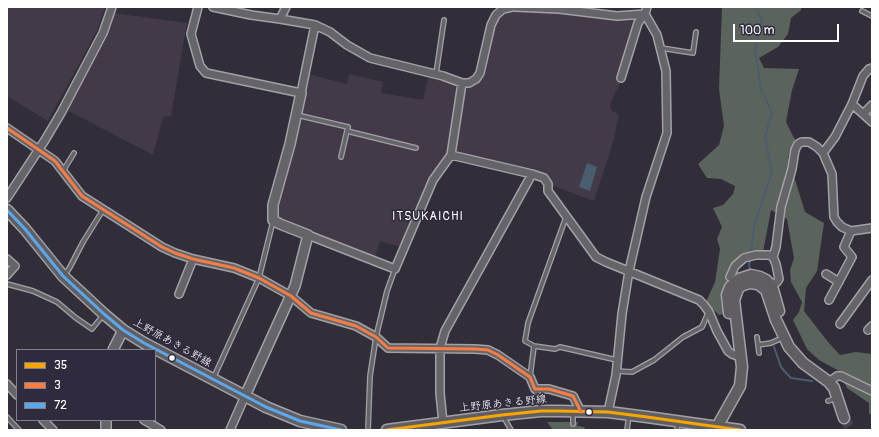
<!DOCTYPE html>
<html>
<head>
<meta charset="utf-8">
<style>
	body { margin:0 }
	#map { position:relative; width:879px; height:437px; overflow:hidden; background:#312e39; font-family:Pangolin,sans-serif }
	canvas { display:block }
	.frame { position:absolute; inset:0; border:8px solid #fff; pointer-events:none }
	.legend { position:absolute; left:16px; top:349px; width:140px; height:72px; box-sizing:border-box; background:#2f2a3d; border:1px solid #827f8b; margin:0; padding:5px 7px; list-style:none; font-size:12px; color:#fff }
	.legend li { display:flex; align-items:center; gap:8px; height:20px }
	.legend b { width:20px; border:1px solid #827f8b }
	.scale { position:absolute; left:733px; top:24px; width:106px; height:18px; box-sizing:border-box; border:2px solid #fff; border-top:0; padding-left:5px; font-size:12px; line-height:14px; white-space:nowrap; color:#fff; -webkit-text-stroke:3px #2f2a3d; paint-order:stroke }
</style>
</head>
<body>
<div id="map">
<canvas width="879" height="437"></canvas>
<div class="frame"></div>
<ul class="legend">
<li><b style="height:5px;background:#f7a600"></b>35</li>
<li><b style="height:5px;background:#f77d43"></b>3</li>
<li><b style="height:5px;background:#5aa8eb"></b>72</li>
</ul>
<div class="scale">100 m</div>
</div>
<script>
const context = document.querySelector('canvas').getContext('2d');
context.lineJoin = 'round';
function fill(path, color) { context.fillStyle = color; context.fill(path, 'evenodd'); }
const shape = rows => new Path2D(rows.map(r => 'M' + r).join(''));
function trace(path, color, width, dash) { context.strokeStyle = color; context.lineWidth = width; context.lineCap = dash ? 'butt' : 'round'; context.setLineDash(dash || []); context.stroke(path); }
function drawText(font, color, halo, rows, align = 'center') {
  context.font = font + ' Pangolin,"Klee One",sans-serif'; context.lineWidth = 3; context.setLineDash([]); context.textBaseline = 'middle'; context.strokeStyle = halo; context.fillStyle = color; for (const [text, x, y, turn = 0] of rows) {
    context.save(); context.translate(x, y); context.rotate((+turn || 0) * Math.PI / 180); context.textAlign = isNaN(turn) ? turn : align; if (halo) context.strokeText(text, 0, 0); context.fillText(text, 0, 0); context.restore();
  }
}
fill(shape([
	[7,7,105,7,97,31,48,121,7,96],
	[512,9,631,18,636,22,619,79,620,83,610,104,611,110,619,115,612,146,594,201,551,185,549,176,454,151,464,88,472,85,483,73,496,23,502,14],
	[113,13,187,23,171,116,163,117,153,155,67,110,106,34],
	[308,74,347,84,349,74,383,82,381,93,423,100,429,75,459,84,452,133,450,133,448,154,401,247,380,241,375,257,281,221,278,216,276,213,293,151]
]), '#423a47');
fill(shape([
	[722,7,801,7,801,10,791,18,788,34,778,47,759,58,764,68,799,69,792,90,786,122,795,140,788,157,805,212,824,223,817,271,806,288,804,311,828,342,840,355,856,352,872,354,872,416,869,413,869,403,847,388,839,371,819,360,807,349,793,320,799,312,802,302,791,282,790,270,794,258,787,219,771,210,763,252,744,254,733,266,726,283,721,300,723,314,719,315,706,302,715,282,720,249,717,239,722,227,713,208,723,205,733,194,735,186,721,179,707,178,698,164,719,145,724,126,719,89],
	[547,422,578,422,577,426,584,427,586,430,553,430]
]), '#5a645c');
fill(shape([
	[587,163,597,167,590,191,579,187]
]), '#495d70');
trace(shape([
	[751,253,754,226,772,171,765,138,772,112,761,90,755,49,762,19,755,7],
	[750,258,749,266,751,271],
	[774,347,781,367,786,373,791,378,812,381]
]), '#495d70', 2);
trace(shape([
	[844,418,851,430]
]), '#46434d', 10, [10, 5]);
const lane = shape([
	[862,11,872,16],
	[661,48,693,53,696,32],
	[436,74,444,20],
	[297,115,348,127,347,131,416,148],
	[341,157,347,131],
	[63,171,74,153],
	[64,276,70,267,83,242,103,210],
	[7,284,33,291,57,302,76,318,92,329,104,314],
	[757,337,759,353],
	[758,345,771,343,784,337],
	[534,346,555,349,560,347,617,360],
	[616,371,632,372,654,360,683,337,702,327,708,313],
	[530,377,534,346,525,341,528,323,566,217],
	[213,379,259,278,273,221],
	[535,389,541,409],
	[828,401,837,398],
	[503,416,511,430],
	[7,417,19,430],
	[573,424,573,412],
	[368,430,370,376,376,337,387,291,395,269],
	[627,430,629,415],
	[677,430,678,422]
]);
const street = shape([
	[198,7,191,34,200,66,206,73,301,93,315,25],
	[213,7,251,15,280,19,315,25,330,32,347,45,370,58,443,76,462,83,469,83,476,79,480,73,491,25,496,15,503,9,512,7],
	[515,7,559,9,617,16,645,14],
	[280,19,286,7],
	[621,78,638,23,645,14],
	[852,104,872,122],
	[863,114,872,105],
	[7,128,55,161,82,196,162,247,175,253,193,259,234,268,259,278,291,296,311,313,356,326,376,337,388,348,475,349,488,350,498,355,530,377,535,389,549,389,573,396,581,412],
	[823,153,835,137,852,104,863,76,869,69,872,68],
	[451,155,532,174,544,178,548,184,548,191,596,257,606,262,699,300,704,305,709,312,717,331,728,351,732,354,740,357],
	[7,198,45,140,61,113,103,33,112,7],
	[308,235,395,269,433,180,451,155,462,83],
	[7,259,15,266,7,275],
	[826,274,839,282],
	[730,277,735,266,744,258,756,255,769,255,773,257],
	[769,288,777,282,779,279,776,264,773,257,776,247,781,207,792,169,795,150,798,144,802,142,809,142,817,147,823,153,832,174,834,217,837,222,842,227,851,231,872,228],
	[179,294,193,259],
	[829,300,852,257,844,247,851,231],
	[840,324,872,280],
	[868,330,872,326],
	[829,382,837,376,841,376,872,391],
	[7,384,17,395],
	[608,412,616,375,622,314,629,271,646,197,667,133,666,71,657,35,645,14,647,7],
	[43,420,53,430],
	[144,420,161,430],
	[443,423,440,393,440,348,445,331,532,174],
	[230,430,245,396]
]);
const secondary = shape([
	[113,350,123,330],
	[245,396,295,286,308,235,280,224,273,220,273,205,290,144,301,93],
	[106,430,106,420]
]);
const primary = shape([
	[7,210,25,229,63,276,104,314,123,330,144,343,266,407,300,421,341,430],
	[729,313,727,295,730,287,739,279,751,275,760,277,766,280,772,286,779,311],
	[717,427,740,386,742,367,734,300,738,289,741,286,749,283,758,284,766,290,776,320,789,347,803,363,829,382,834,388,844,418],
	[387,430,502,415,541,411,558,411,608,412,647,417,740,430]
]);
trace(lane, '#a2a1a6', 6);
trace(street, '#a2a1a6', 10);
trace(secondary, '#a2a1a6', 12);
trace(primary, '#a2a1a6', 13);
trace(lane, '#656469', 3.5);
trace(street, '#656469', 7);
trace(secondary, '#656469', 9);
trace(primary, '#615e63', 10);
trace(shape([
	[387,430,502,415,541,411,558,411,608,412,647,417,740,430]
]), '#f7a600', 3);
trace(shape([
	[7,128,55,161,82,196,162,247,175,253,193,259,234,268,259,278,291,296,311,313,356,326,376,337,388,348,475,349,488,350,498,355,530,377,535,389,549,389,573,396,581,412]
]), '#f77d43', 3);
trace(shape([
	[7,210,25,229,63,276,104,314,123,330,144,343,266,407,300,421,341,430]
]), '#5aa8eb', 3);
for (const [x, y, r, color] of [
	[172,358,3.5,"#fff"],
	[589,412,3.5,"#fff"]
]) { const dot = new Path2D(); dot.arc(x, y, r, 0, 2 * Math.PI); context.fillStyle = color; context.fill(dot); trace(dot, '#2f2a3d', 1.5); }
drawText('11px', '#fff', '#2f2a3d', [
	["上野原あきる野線",172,343,29],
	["上野原あきる野線",503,404,-6]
]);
context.letterSpacing = '1px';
drawText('12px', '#fff', '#2f2a3d', [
	["ITSUKAICHI",428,217]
]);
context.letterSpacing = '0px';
</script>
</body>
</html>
